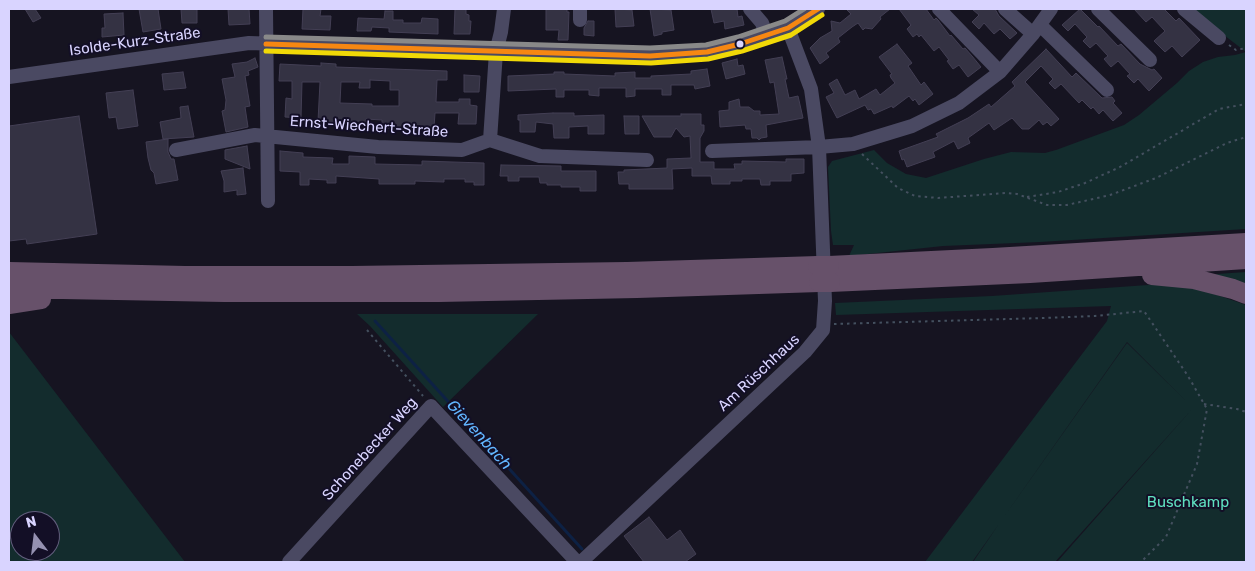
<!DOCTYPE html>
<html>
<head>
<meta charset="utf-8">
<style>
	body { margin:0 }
	#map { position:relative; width:1255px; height:571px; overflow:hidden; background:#161421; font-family:Rubik,sans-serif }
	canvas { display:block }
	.frame { position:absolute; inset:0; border:10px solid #d9d4ff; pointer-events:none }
	.north { position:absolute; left:10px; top:511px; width:50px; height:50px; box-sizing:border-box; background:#130f26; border:1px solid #625e7d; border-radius:50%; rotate:345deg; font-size:14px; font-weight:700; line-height:20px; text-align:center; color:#d9d4ff }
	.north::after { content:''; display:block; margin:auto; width:18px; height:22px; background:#9591b1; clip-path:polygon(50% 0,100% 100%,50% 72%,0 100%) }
</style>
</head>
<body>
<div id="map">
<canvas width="1255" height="571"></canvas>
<div class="frame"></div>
<div class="north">N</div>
</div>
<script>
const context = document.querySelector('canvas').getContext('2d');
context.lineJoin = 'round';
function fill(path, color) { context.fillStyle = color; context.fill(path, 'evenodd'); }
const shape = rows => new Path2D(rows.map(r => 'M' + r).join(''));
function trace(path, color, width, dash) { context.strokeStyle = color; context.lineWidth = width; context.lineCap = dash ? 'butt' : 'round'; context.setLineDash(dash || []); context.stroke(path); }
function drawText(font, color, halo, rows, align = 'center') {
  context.font = font + ' Rubik,sans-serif'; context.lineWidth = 4; context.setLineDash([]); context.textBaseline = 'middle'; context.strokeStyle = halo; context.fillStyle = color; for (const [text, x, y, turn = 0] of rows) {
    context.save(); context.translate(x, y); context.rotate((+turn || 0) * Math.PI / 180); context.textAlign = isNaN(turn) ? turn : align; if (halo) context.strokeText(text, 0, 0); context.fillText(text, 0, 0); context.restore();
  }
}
fill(shape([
	[1190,9,1246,9,1246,229,1040,242,943,246,849,256,854,245,833,245,831,231,828,167,832,161,874,150,887,163,906,174,926,178,984,159,1011,152,1045,153,1056,150,1124,125,1139,115,1177,83,1189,71,1203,62,1218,57,1235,55,1246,52],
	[1246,272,1246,288,1202,275],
	[1162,284,1203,290,1246,305,1246,562,1057,562,1193,408,1055,562,973,562,999,524,972,562,925,562,1107,321,1111,306,836,315,835,303,992,296],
	[1127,342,1185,400,1127,343,1001,521],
	[357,314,538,314,443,407,370,326],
	[9,332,185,562,9,562],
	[20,521,50,521,50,551,20,551]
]), '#132c2d');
trace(shape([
	[375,321,582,549]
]), '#0d2144', 3);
const building = shape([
	[25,9,35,9,41,18,33,22,25,9],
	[139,9,158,9,161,29,143,32,139,9],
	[181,9,197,9,197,23,182,23,181,9],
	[228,9,249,9,250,24,229,25,228,9],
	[303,9,321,9,320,16,331,16,330,30,302,29,303,9],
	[455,9,466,9,466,14,469,15,469,21,471,21,470,34,454,34,455,9],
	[546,9,567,9,567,12,569,12,568,40,558,40,559,30,546,30,546,9],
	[615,9,632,10,634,26,616,27,615,9],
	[650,9,671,10,674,30,662,32,662,34,654,36,650,9],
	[711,9,737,9,738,17,742,16,744,25,725,29,724,21,714,23,711,9],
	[846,9,890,9,880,17,881,19,872,29,865,28,863,30,858,23,852,27,838,38,840,42,826,53,829,57,820,64,810,48,820,38,832,31,831,21,840,23,851,14,846,9],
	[899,9,926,9,934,20,936,18,938,20,950,36,951,35,963,49,965,48,972,56,981,67,968,77,959,65,953,69,947,61,949,60,939,47,934,51,921,35,919,37,917,34,913,37,907,29,911,25,899,9],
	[972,9,995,9,999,16,1017,33,1010,39,1000,29,994,34,984,23,979,29,972,22,979,15,972,9],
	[1080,9,1098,27,1099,26,1118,46,1121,44,1140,64,1152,70,1154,69,1162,78,1149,91,1138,79,1134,83,1127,76,1130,74,1118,61,1111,67,1104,59,1108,56,1096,43,1090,48,1083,41,1087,37,1075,24,1068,31,1062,25,1080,9],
	[1134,9,1164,9,1176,21,1179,18,1200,40,1182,57,1172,46,1165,52,1154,41,1165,31,1152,17,1146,22,1134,9],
	[385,11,393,11,393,20,403,20,403,23,421,23,422,18,438,19,438,34,389,32,389,28,372,27,371,31,357,31,358,18,384,19,385,11],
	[123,13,124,35,102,37,102,28,105,28,104,14,123,13],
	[588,21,594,21,594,36,584,35,584,28,588,21],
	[897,44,912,63,908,66,921,85,924,82,933,94,919,105,915,99,913,101,909,96,893,108,892,106,874,114,871,109,868,110,865,105,837,118,826,97,834,93,829,84,837,79,845,95,855,90,859,99,876,89,880,95,895,83,891,78,890,75,892,74,879,57,897,44],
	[1046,49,1072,77,1076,73,1102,98,1112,97,1115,101,1113,103,1122,113,1113,121,1103,110,1099,114,1093,107,1091,109,1082,100,1079,103,1061,84,1055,89,1049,83,1053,79,1041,66,1025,82,1059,119,1051,126,1047,122,1043,125,1039,120,1029,129,1022,129,1012,118,994,130,989,123,968,138,970,143,958,149,954,141,933,152,935,157,907,167,904,159,902,160,899,151,938,137,936,134,968,118,989,104,991,107,1015,86,1012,82,1046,49],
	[782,57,787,79,785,79,789,98,798,96,803,118,766,125,767,137,761,138,759,140,757,138,752,138,751,129,746,129,745,125,720,127,719,111,729,110,729,102,739,99,740,107,749,107,754,111,760,111,760,115,779,114,774,82,770,83,765,60,782,57],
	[255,58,258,67,248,71,249,75,245,76,250,106,245,107,248,127,226,132,222,111,225,110,226,100,222,79,235,77,232,64,247,62,255,58],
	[737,59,738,66,743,65,745,74,726,79,722,63,737,59],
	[321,63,336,64,336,67,447,71,447,80,437,80,436,102,459,102,459,99,470,99,470,105,477,106,476,124,458,124,459,113,435,113,434,128,427,128,427,130,391,130,391,128,382,128,382,120,366,119,365,123,318,121,320,82,302,82,301,118,285,117,286,98,292,99,292,81,279,81,280,64,321,66,321,63],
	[370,80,390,81,390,90,399,90,399,106,372,106,372,104,340,103,341,82,360,82,359,88,370,88,370,80],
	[707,69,710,86,695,89,694,85,671,85,671,95,662,95,662,89,635,89,635,96,626,97,626,88,599,88,599,96,589,95,589,90,564,90,564,97,556,97,556,89,508,91,508,76,554,74,554,72,564,72,564,74,615,76,615,73,635,72,635,78,651,78,651,76,691,74,691,71,707,69],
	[183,72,186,88,164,90,162,74,183,72],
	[464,75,480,76,479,92,464,92,464,75],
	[133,90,138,126,118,129,116,117,109,118,106,93,133,90],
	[188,106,194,137,163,139,160,122,181,118,180,107,188,106],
	[553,113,574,113,574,116,604,115,604,134,588,134,588,126,569,127,569,138,554,138,553,124,536,122,535,132,520,132,520,120,518,120,518,115,553,113],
	[681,114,701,114,701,125,704,125,704,131,700,138,700,162,714,162,714,169,735,169,734,164,742,164,742,161,786,162,786,159,804,159,804,173,791,174,791,181,770,181,770,185,761,185,760,179,742,179,742,181,730,181,730,184,712,184,711,176,692,176,692,168,672,169,673,189,629,189,629,184,619,184,618,172,624,172,624,170,667,168,667,159,691,158,690,136,684,137,676,128,671,137,654,137,642,116,681,116,681,114],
	[79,116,97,234,27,244,26,239,9,241,9,126,79,116],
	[624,116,639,116,639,134,625,134,624,116],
	[168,139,168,152,171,159,174,159,178,180,156,184,154,173,151,170,148,158,146,142,168,139],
	[247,146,250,169,225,159,225,150,247,146],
	[280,151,303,153,303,157,333,158,332,164,349,164,349,156,375,157,375,164,422,165,422,161,484,163,484,185,474,185,474,182,465,182,465,179,444,179,444,182,415,181,415,184,379,184,379,179,336,176,336,183,327,183,327,180,309,179,309,185,300,185,300,172,280,171,280,151],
	[501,165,561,166,561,171,596,171,596,191,580,191,580,187,561,187,561,185,547,185,547,183,540,183,539,177,519,177,519,181,508,181,508,176,500,176,501,165],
	[243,168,246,194,237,195,237,190,224,192,224,181,221,171,243,168],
	[649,517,667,540,680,530,696,554,685,562,644,562,624,536,649,517]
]);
fill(building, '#343243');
trace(building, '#433f54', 1);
trace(shape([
	[1229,45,1236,50,1246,48],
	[862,154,898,188,915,196,938,198,1006,193,1017,194,1047,205,1067,205,1110,195,1156,178,1227,143,1246,137],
	[1027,197,1058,192,1085,183,1120,167,1219,109,1246,104],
	[834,324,1043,318,1095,316,1144,311,1188,376,1207,409,1197,464,1166,537,1141,562],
	[367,330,423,396],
	[1204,404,1237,409,1246,412]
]), '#44505f', 2, [2.5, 4]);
trace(shape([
	[266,9,268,201],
	[750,9,762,23,766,34],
	[939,9,1000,72],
	[1005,9,1033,34],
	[1098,9,1150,60],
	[1184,9,1219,38],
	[580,20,580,9],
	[1040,25,1107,90],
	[9,77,249,43,650,56,707,52,740,44,788,28,818,9],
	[490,140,496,52,501,32,504,9],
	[176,150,255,135,378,147,462,150,490,140,540,156,647,160],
	[712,151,819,147,853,144,912,126,959,103,1000,72,1033,34,1051,9],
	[289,562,431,406,577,562],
	[581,562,805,352,823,330,825,301,819,147,811,89,788,28]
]), '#4a4962', 14);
trace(shape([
	[829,266,993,258,1246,243],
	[9,272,185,276,352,276,627,272,818,266],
	[1152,275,1194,279,1233,289,1246,294],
	[830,282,1030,273,1246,259],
	[9,288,224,292,439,292,637,288,819,282],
	[9,304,41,299]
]), '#67516a', 20);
trace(shape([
	[818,266,829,266],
	[819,282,830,282]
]), '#67516a', 20);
trace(shape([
	[266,44,650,56,707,52,740,44,788,28,818,9]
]), '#f68712', 5);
trace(shape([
	[266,51,651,63,708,59,742,51,791,35,822,15]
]), '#f1d907', 5);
trace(shape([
	[266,37,650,48,706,45,738,37,785,21,804,9]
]), '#898989', 5);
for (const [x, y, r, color] of [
	[740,44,4.5,"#d9d4ff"]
]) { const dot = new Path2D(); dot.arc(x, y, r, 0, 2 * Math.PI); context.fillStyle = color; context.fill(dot); trace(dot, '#130f26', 2); }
drawText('15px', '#d9d4ff', '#130f26', [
	["Isolde-Kurz-Straße",135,42,-8],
	["Ernst-Wiechert-Straße",369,127,4],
	["Am Rüschhaus",759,373,-43],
	["Schonebecker Weg",370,449,-48]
]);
drawText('15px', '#5fe0c0', '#130f26', [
	["Buschkamp",1188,503]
]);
drawText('italic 16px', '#62b6ff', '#130f26', [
	["Gievenbach",479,435,48]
]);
</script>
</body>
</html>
